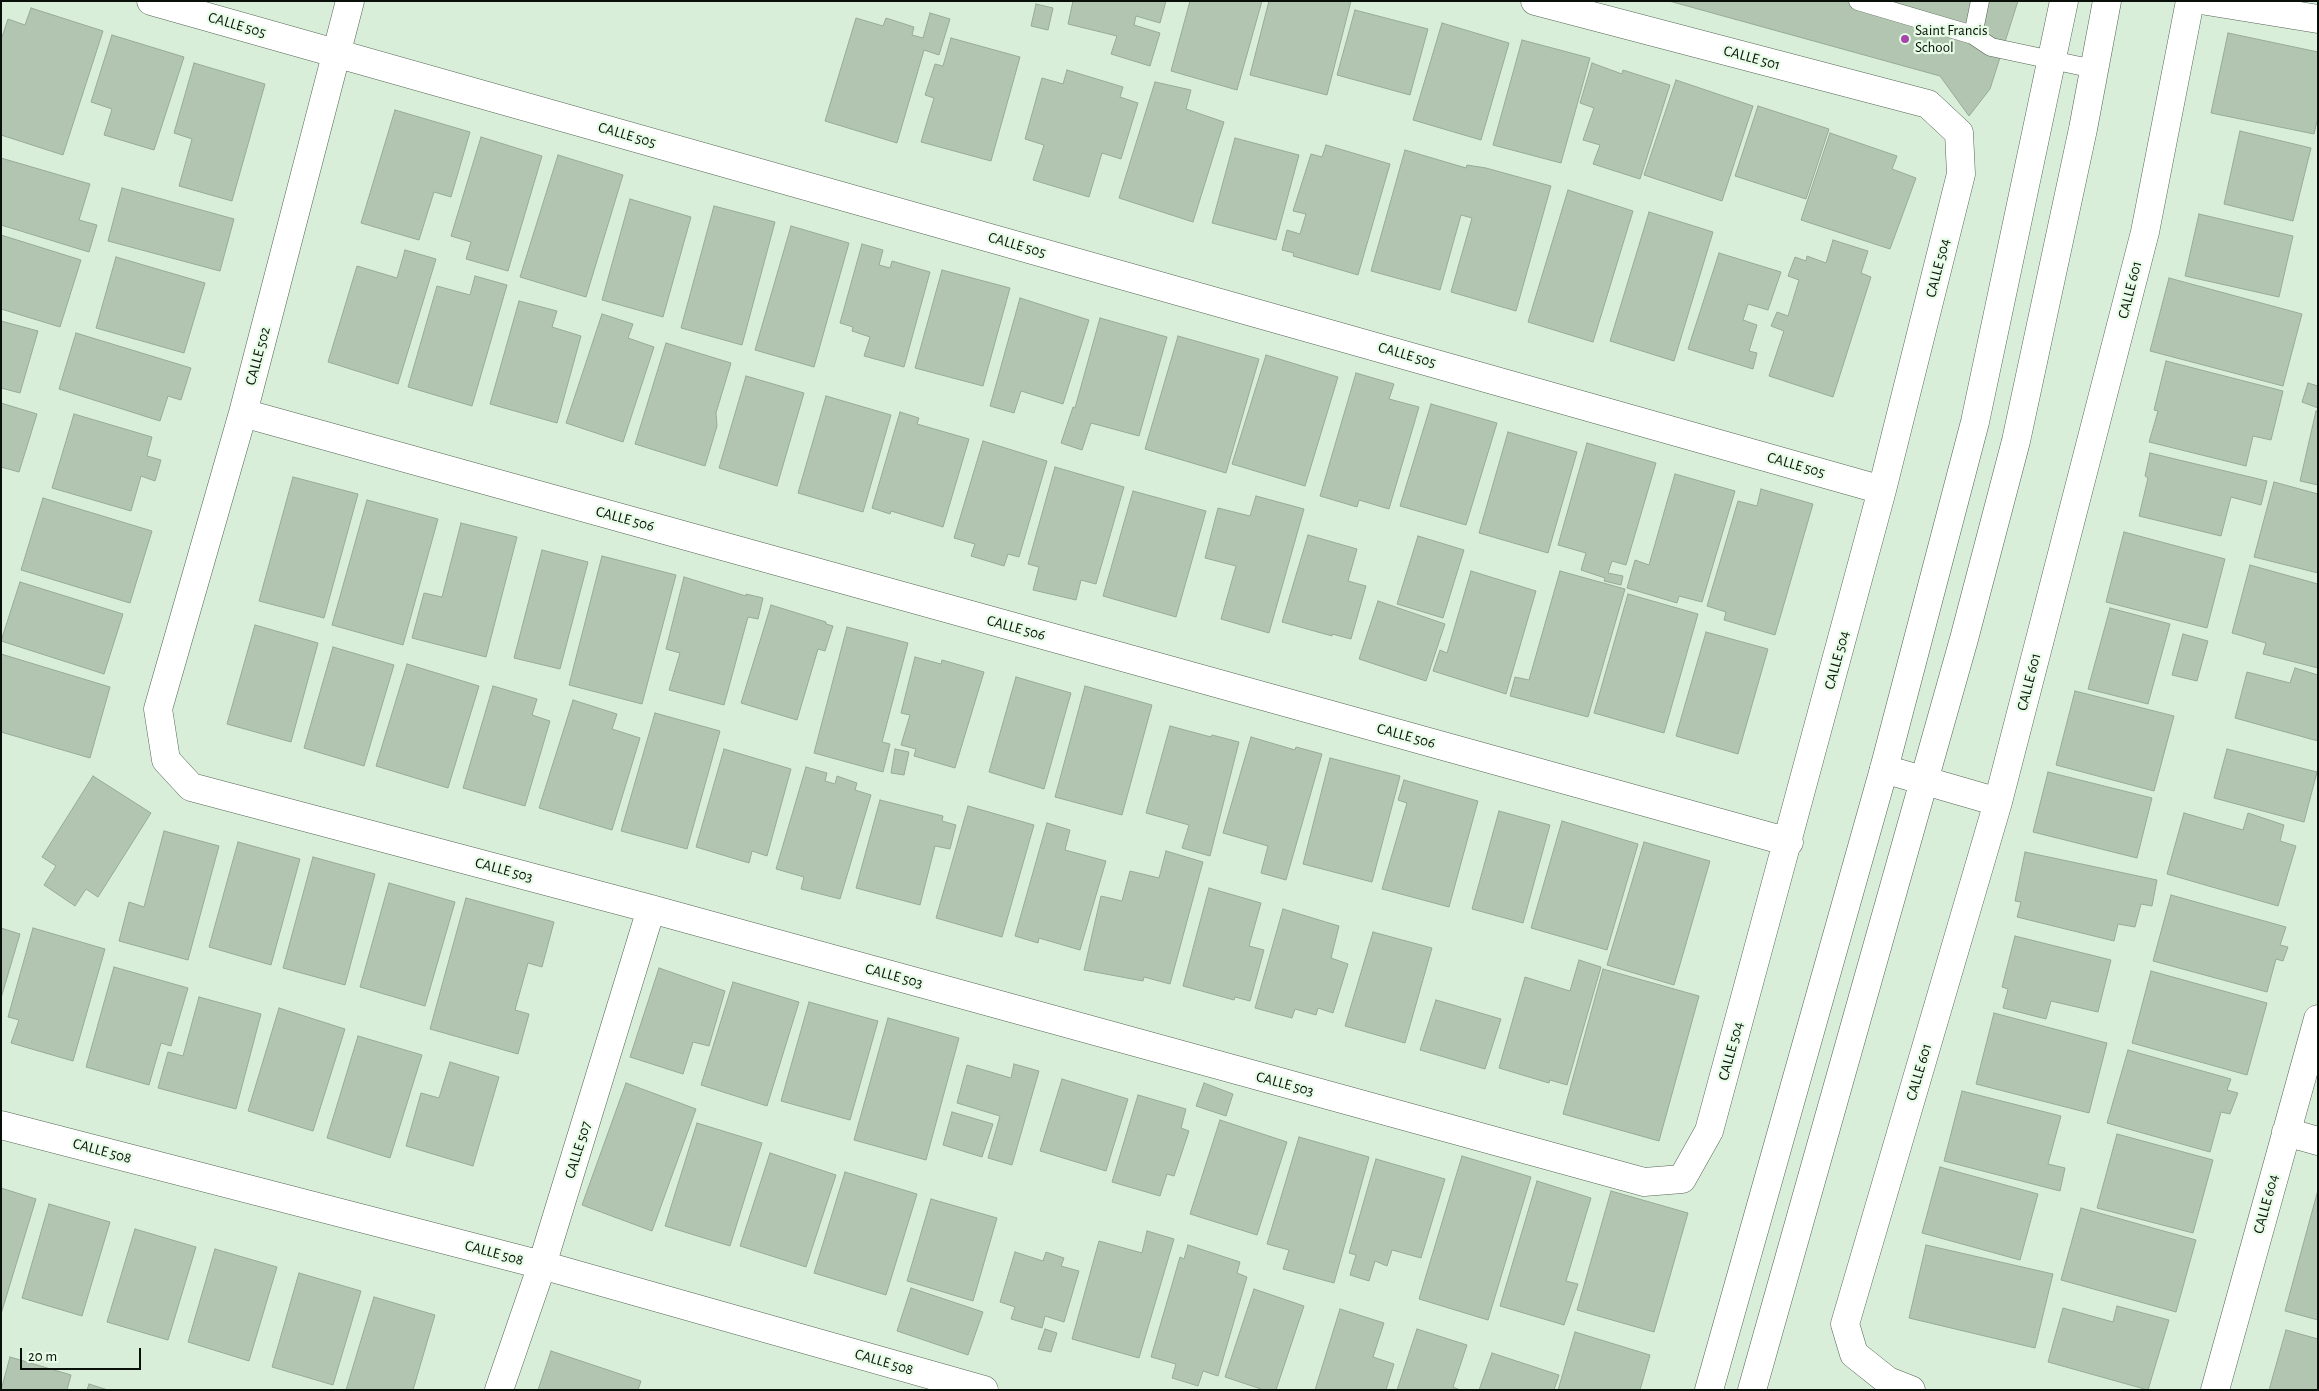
<!DOCTYPE html>
<html>
<head>
<meta charset="utf-8">
<style>
	body { margin:0 }
	#map { position:relative; width:2319px; height:1391px; overflow:hidden; background:#d9eed9; font-family:"Alegreya Sans",sans-serif }
	canvas { display:block }
	.frame { position:absolute; inset:0; border:2px solid #091009; pointer-events:none }
	.scale { position:absolute; left:20px; top:1348px; width:121px; height:22px; box-sizing:border-box; border:2px solid #091009; border-top:0; padding-left:6px; font-size:15px; line-height:18px; white-space:nowrap; color:#091009; -webkit-text-stroke:4px #e6fce6; paint-order:stroke }
</style>
</head>
<body>
<div id="map">
<canvas width="2319" height="1391"></canvas>
<div class="frame"></div>
<div class="scale">20 m</div>
</div>
<script>
const context = document.querySelector('canvas').getContext('2d');
context.lineJoin = 'round';
function fill(path, color) { context.fillStyle = color; context.fill(path, 'evenodd'); }
const shape = rows => new Path2D(rows.map(r => 'M' + r).join(''));
function trace(path, color, width, dash) { context.strokeStyle = color; context.lineWidth = width; context.lineCap = dash ? 'butt' : 'round'; context.setLineDash(dash || []); context.stroke(path); }
function drawText(font, color, halo, rows, align = 'center') {
  context.font = font + ' "Alegreya Sans",sans-serif'; context.lineWidth = 4.5; context.setLineDash([]); context.textBaseline = 'middle'; context.strokeStyle = halo; context.fillStyle = color; for (const [text, x, y, turn = 0] of rows) {
    context.save(); context.translate(x, y); context.rotate((+turn || 0) * Math.PI / 180); context.textAlign = isNaN(turn) ? turn : align; if (halo) context.strokeText(text, 0, 0); context.fillText(text, 0, 0); context.restore();
  }
}
const building = shape([
	[1073,1,1166,1,1160,23,1136,16,1134,25,1160,33,1150,66,1111,54,1117,36,1068,24,1073,1],
	[1190,1,1262,1,1237,90,1171,71,1190,1],
	[1269,1,1351,1,1327,95,1250,75,1269,1],
	[1669,1,2018,1,1990,89,1969,116,1940,76,1669,1],
	[1036,4,1053,8,1048,30,1031,26,1036,4],
	[31,8,103,31,63,155,1,135,1,40,8,19,25,25,31,8],
	[1355,10,1428,29,1410,95,1337,75,1355,10],
	[930,13,950,19,939,55,924,50,897,143,825,121,856,18,883,26,886,18,914,27,912,35,923,38,930,13],
	[1442,23,1509,43,1481,140,1413,120,1442,23],
	[2228,33,2318,52,2318,117,2314,134,2211,113,2228,33],
	[112,35,184,57,154,150,104,135,112,109,91,102,112,35],
	[951,38,1020,57,991,161,921,142,934,98,925,95,935,64,943,66,951,38],
	[1522,40,1590,58,1561,163,1493,145,1522,40],
	[194,63,265,84,232,201,179,186,192,139,174,133,194,63],
	[1592,63,1622,74,1623,70,1670,85,1640,179,1593,164,1600,145,1583,140,1594,108,1580,103,1592,63],
	[1067,70,1123,87,1120,97,1138,103,1121,159,1102,153,1089,197,1033,180,1044,145,1025,139,1042,78,1063,84,1067,70],
	[1676,80,1753,106,1722,201,1644,175,1676,80],
	[1155,82,1191,90,1186,109,1224,122,1193,222,1119,198,1155,82],
	[1758,106,1829,129,1806,199,1735,176,1758,106],
	[395,110,470,132,451,197,434,192,419,240,361,223,395,110],
	[2240,131,2311,148,2293,221,2224,204,2240,131],
	[1830,133,1897,156,1892,169,1916,178,1890,249,1801,220,1830,133],
	[481,137,542,156,508,271,466,259,471,242,451,236,481,137],
	[1235,138,1299,155,1276,240,1212,223,1235,138],
	[1326,145,1390,164,1358,275,1293,256,1294,253,1282,250,1287,230,1300,234,1306,214,1293,211,1311,154,1322,157,1326,145],
	[1405,150,1466,168,1467,165,1486,168,1551,186,1516,311,1451,292,1472,218,1461,215,1440,290,1371,271,1405,150],
	[558,155,623,175,586,297,520,277,558,155],
	[1,158,90,184,79,220,97,225,89,252,1,225,1,158],
	[122,188,234,219,220,271,108,241,122,188],
	[1568,190,1633,211,1593,342,1528,322,1568,190],
	[630,199,691,217,663,317,602,300,630,199],
	[714,206,775,222,742,345,681,328,714,206],
	[1649,212,1713,232,1674,361,1610,341,1649,212],
	[2199,214,2293,236,2279,297,2185,276,2199,214],
	[791,226,849,243,814,367,755,350,791,226],
	[1,235,81,260,60,327,1,309,1,235],
	[1833,240,1868,251,1861,273,1871,277,1833,397,1769,376,1784,331,1771,326,1777,312,1788,316,1799,280,1788,276,1795,257,1806,261,1807,256,1826,263,1833,240],
	[862,244,883,250,879,265,890,268,892,261,930,272,904,367,864,356,870,337,852,331,853,327,840,323,862,244],
	[405,250,436,259,398,384,328,362,357,266,397,278,405,250],
	[1719,253,1781,272,1768,310,1748,304,1743,320,1757,325,1749,351,1757,353,1753,369,1688,349,1719,253],
	[116,257,205,283,184,353,96,328,116,257],
	[942,270,1010,288,983,386,915,368,942,270],
	[475,276,507,285,472,406,408,387,437,286,470,295,475,276],
	[2169,278,2302,314,2283,386,2150,351,2169,278],
	[1020,298,1089,320,1063,404,1021,391,1014,413,990,406,1020,298],
	[519,301,557,311,552,327,581,336,557,423,490,404,519,301],
	[602,314,633,324,628,338,654,347,623,442,566,423,602,314],
	[1100,318,1167,337,1139,436,1091,423,1082,450,1061,443,1073,407,1075,408,1100,318],
	[1,321,38,331,20,393,1,388,1,321],
	[76,333,191,368,181,400,168,396,160,421,59,389,76,333],
	[1178,336,1259,359,1226,473,1145,449,1178,336],
	[666,343,731,363,716,413,717,426,705,466,635,444,666,343],
	[1266,355,1338,377,1305,486,1232,464,1266,355],
	[2166,361,2283,391,2271,440,2253,436,2246,466,2149,442,2158,411,2154,410,2166,361],
	[1356,373,1394,384,1389,399,1419,407,1389,509,1359,500,1357,507,1320,496,1356,373],
	[746,376,804,393,777,486,719,468,746,376],
	[2308,383,2318,386,2318,408,2302,402,2308,383],
	[826,396,891,415,863,512,798,493,826,396],
	[1,403,37,414,19,472,1,467,1,403],
	[1431,404,1497,423,1466,525,1400,506,1431,404],
	[2316,411,2318,411,2318,485,2300,481,2316,411],
	[900,412,919,418,917,424,969,439,943,527,891,511,890,514,872,508,900,412],
	[74,414,152,437,147,456,161,460,155,481,141,476,131,511,52,488,74,414],
	[1508,432,1577,452,1548,553,1479,533,1508,432],
	[983,441,1047,461,1019,557,1008,554,1004,566,971,556,975,544,954,538,983,441],
	[1587,443,1656,463,1626,565,1612,561,1608,573,1623,576,1621,585,1604,581,1605,578,1581,570,1586,553,1558,545,1587,443],
	[2150,453,2267,481,2261,505,2231,497,2221,536,2139,516,2148,478,2145,476,2150,453],
	[1055,467,1124,487,1096,584,1081,580,1076,600,1033,590,1039,567,1028,564,1055,467],
	[1675,474,1735,491,1702,602,1679,596,1677,603,1627,588,1635,560,1649,565,1675,474],
	[293,477,358,494,324,618,259,601,293,477],
	[2274,482,2318,494,2318,573,2254,557,2274,482],
	[1761,489,1813,504,1775,635,1724,620,1726,612,1707,606,1738,501,1757,506,1761,489],
	[1133,491,1206,511,1176,617,1103,596,1133,491],
	[1256,496,1304,509,1269,633,1221,619,1236,566,1205,558,1218,508,1250,516,1256,496],
	[43,498,152,531,130,603,21,570,43,498],
	[367,500,438,519,403,645,332,625,367,500],
	[461,523,517,537,486,657,412,638,424,593,442,597,461,523],
	[2124,532,2225,559,2207,628,2106,602,2124,532],
	[1308,535,1357,549,1348,581,1366,586,1351,639,1332,634,1332,636,1282,622,1308,535],
	[1418,536,1464,550,1443,618,1397,604,1418,536],
	[542,550,588,562,560,669,514,658,542,550],
	[602,556,676,575,642,704,569,685,602,556],
	[2250,565,2318,584,2318,668,2263,654,2266,643,2232,633,2250,565],
	[1471,571,1536,591,1506,694,1433,671,1440,650,1447,653,1471,571],
	[1560,571,1625,589,1588,717,1510,696,1515,677,1529,680,1560,571],
	[684,577,746,596,746,594,763,598,758,619,748,617,724,705,669,690,680,653,666,649,684,577],
	[20,582,123,614,104,674,1,641,20,582],
	[1628,594,1698,614,1664,733,1594,713,1628,594],
	[1378,601,1445,624,1426,681,1359,659,1378,601],
	[771,605,826,622,826,624,833,626,825,651,818,649,797,720,741,703,771,605],
	[2110,608,2170,624,2148,704,2088,689,2110,608],
	[255,625,318,643,291,742,227,724,255,625],
	[847,627,908,643,882,742,890,744,883,772,814,753,847,627],
	[1706,632,1768,649,1738,754,1676,736,1706,632],
	[2183,634,2208,641,2197,681,2172,675,2183,634],
	[333,647,394,665,364,766,304,748,333,647],
	[1,654,110,687,90,758,1,732,1,654],
	[915,657,941,664,942,660,984,672,955,768,914,756,916,749,901,745,910,715,901,713,915,657],
	[407,664,479,686,448,788,376,766,407,664],
	[2295,668,2318,675,2318,741,2235,718,2247,672,2290,683,2295,668],
	[1016,677,1071,693,1044,789,989,772,1016,677],
	[493,686,537,699,532,715,550,721,525,806,463,788,493,686],
	[1085,686,1152,705,1122,815,1055,797,1085,686],
	[2075,691,2174,716,2154,791,2056,765,2075,691],
	[573,700,617,714,612,729,640,738,612,830,539,808,573,700],
	[655,713,720,731,687,849,621,831,655,713],
	[1170,726,1211,737,1212,735,1239,742,1210,856,1182,848,1189,825,1146,813,1170,726],
	[1251,737,1295,750,1296,747,1322,754,1286,880,1261,873,1268,846,1223,833,1251,737],
	[724,749,791,769,767,856,752,851,749,863,696,847,724,749],
	[895,749,909,752,904,775,891,773,895,749],
	[2227,749,2317,772,2304,822,2214,798,2227,749],
	[1330,758,1400,776,1372,882,1303,864,1330,758],
	[806,767,827,773,825,781,835,784,837,776,857,783,855,790,871,795,840,899,801,889,804,877,776,869,806,767],
	[2048,772,2152,798,2137,858,2033,832,2048,772],
	[93,776,151,813,98,897,86,889,75,906,44,885,56,866,42,857,93,776],
	[1404,780,1478,801,1449,907,1382,889,1407,803,1398,800,1404,780],
	[880,800,943,816,942,821,956,825,950,849,935,846,920,905,856,888,880,800],
	[968,806,1034,825,1002,937,936,918,968,806],
	[1499,811,1550,825,1523,923,1472,909,1499,811],
	[2184,813,2243,830,2248,813,2284,825,2280,841,2296,846,2278,906,2167,874,2184,813],
	[1562,821,1638,844,1607,950,1531,928,1562,821],
	[1047,823,1070,830,1065,850,1106,861,1080,950,1039,938,1038,943,1015,936,1047,823],
	[164,831,219,846,188,960,119,941,129,902,144,907,164,831],
	[238,842,300,859,271,965,209,947,238,842],
	[1644,842,1710,861,1674,985,1607,965,1644,842],
	[1166,851,1203,862,1170,984,1144,977,1143,981,1084,970,1101,896,1122,901,1130,871,1159,878,1166,851],
	[2025,852,2157,880,2152,906,2141,904,2135,927,2118,924,2114,941,2017,917,2021,902,2015,901,2025,852],
	[313,857,375,874,345,985,283,968,313,857],
	[389,883,455,902,425,1006,360,987,389,883],
	[1209,888,1261,903,1249,946,1264,950,1250,1001,1235,997,1234,1000,1183,986,1209,888],
	[2171,895,2286,927,2280,945,2288,947,2283,961,2276,959,2267,992,2153,961,2171,895],
	[466,898,554,922,542,967,528,963,515,1010,529,1014,518,1054,430,1029,466,898],
	[1283,909,1339,926,1331,958,1348,964,1333,1013,1318,1008,1316,1015,1295,1009,1292,1018,1255,1008,1283,909],
	[1,928,20,934,1,998,1,928],
	[33,928,105,949,73,1061,11,1043,19,1020,8,1017,33,928],
	[1373,932,1432,948,1405,1043,1345,1026,1373,932],
	[2015,936,2111,960,2098,1012,2051,1001,2046,1019,2003,1008,2008,989,2002,987,2015,936],
	[1579,960,1601,967,1567,1085,1550,1080,1549,1083,1499,1068,1525,977,1570,991,1579,960],
	[114,967,188,988,171,1046,161,1043,149,1085,86,1067,114,967],
	[659,968,725,991,709,1046,693,1042,683,1074,630,1057,659,968],
	[1603,969,1699,996,1659,1141,1563,1114,1603,969],
	[2151,971,2267,1003,2247,1075,2132,1043,2151,971],
	[733,982,799,1002,767,1106,701,1085,733,982],
	[199,997,261,1014,236,1109,158,1088,168,1052,183,1056,199,997],
	[1436,1000,1501,1019,1485,1069,1420,1050,1436,1000],
	[809,1002,878,1021,850,1120,781,1101,809,1002],
	[279,1008,345,1029,313,1131,248,1111,279,1008],
	[1994,1013,2107,1043,2089,1113,1976,1084,1994,1013],
	[888,1018,959,1038,926,1160,854,1140,888,1018],
	[358,1036,422,1055,390,1158,327,1138,358,1036],
	[2128,1050,2231,1079,2227,1090,2238,1093,2230,1114,2221,1112,2210,1152,2107,1123,2128,1050],
	[450,1062,499,1077,473,1166,406,1146,421,1093,439,1098,450,1062],
	[1014,1064,1039,1071,1012,1165,988,1158,1000,1116,957,1103,967,1065,1011,1078,1014,1064],
	[1062,1079,1128,1099,1106,1171,1040,1151,1062,1079],
	[626,1083,696,1109,652,1231,582,1205,626,1083],
	[1204,1083,1233,1094,1226,1116,1196,1106,1204,1083],
	[1962,1091,2061,1116,2048,1164,2065,1168,2060,1191,1944,1161,1962,1091],
	[1138,1095,1186,1109,1181,1128,1189,1131,1174,1176,1167,1174,1160,1196,1112,1182,1138,1095],
	[952,1112,993,1124,982,1157,943,1145,952,1112],
	[1220,1120,1287,1142,1257,1235,1190,1214,1220,1120],
	[697,1123,762,1143,730,1246,665,1226,697,1123],
	[2117,1134,2213,1160,2193,1233,2097,1208,2117,1134],
	[1299,1137,1369,1157,1334,1283,1283,1269,1289,1250,1267,1244,1299,1137],
	[770,1153,836,1175,806,1267,740,1246,770,1153],
	[1462,1156,1531,1177,1488,1320,1419,1299,1462,1156],
	[1376,1159,1445,1179,1421,1258,1392,1250,1387,1266,1375,1261,1369,1281,1350,1275,1356,1255,1349,1253,1376,1159],
	[1940,1167,2038,1194,2020,1260,1922,1233,1940,1167],
	[845,1172,917,1194,886,1295,814,1273,845,1172],
	[1537,1181,1591,1198,1566,1281,1578,1284,1564,1325,1500,1306,1537,1181],
	[1,1188,36,1199,1,1314,1,1188],
	[2318,1190,2318,1320,2285,1311,2318,1190],
	[1611,1191,1688,1213,1654,1332,1577,1310,1611,1191],
	[931,1199,997,1218,973,1301,907,1281,931,1199],
	[49,1204,110,1222,82,1316,22,1298,49,1204],
	[2081,1208,2196,1240,2176,1312,2061,1280,2081,1208],
	[135,1229,196,1247,168,1340,107,1322,135,1229],
	[1147,1231,1174,1239,1139,1358,1072,1339,1099,1241,1142,1253,1147,1231],
	[1188,1245,1240,1262,1237,1273,1247,1277,1218,1376,1203,1371,1198,1386,1172,1378,1176,1364,1151,1357,1180,1257,1184,1259,1188,1245],
	[1926,1245,2053,1274,2035,1348,1909,1318,1926,1245],
	[215,1249,277,1267,249,1361,188,1342,215,1249],
	[1015,1252,1043,1261,1046,1252,1064,1258,1061,1266,1079,1271,1064,1322,1045,1316,1042,1328,1011,1319,1015,1307,1000,1302,1015,1252],
	[299,1273,361,1291,333,1385,272,1367,299,1273],
	[911,1288,983,1312,968,1355,897,1331,911,1288],
	[1254,1289,1304,1306,1276,1390,1264,1390,1225,1377,1254,1289],
	[374,1297,435,1315,413,1390,346,1390,374,1297],
	[2117,1306,2169,1320,2148,1390,2048,1362,2063,1308,2113,1322,2117,1306],
	[1340,1309,1384,1323,1373,1357,1394,1364,1386,1390,1315,1390,1340,1309],
	[1045,1329,1057,1333,1051,1352,1038,1349,1045,1329],
	[1417,1329,1467,1345,1453,1387,1460,1390,1397,1390,1417,1329],
	[2286,1330,2318,1339,2318,1390,2269,1390,2286,1330],
	[1575,1332,1650,1355,1640,1390,1558,1390,1575,1332],
	[551,1351,641,1381,638,1390,538,1390,551,1351],
	[1492,1353,1559,1375,1554,1390,1479,1390,1492,1353],
	[10,1357,71,1375,67,1390,1,1390,10,1357],
	[89,1384,108,1390,87,1390,89,1384]
]);
fill(building, '#b1c5b1');
trace(building, '#97ab98', 1);
const lane = shape([
	[1858,1,1973,35],
	[1980,1,1973,35,1991,47,2094,69]
]);
const street = shape([
	[151,1,1882,490],
	[350,1,243,413,158,709,166,760,191,787,651,909,1644,1182,1682,1179,1709,1131,1882,490,1961,174,1959,133,1928,104,1535,1],
	[2207,1,2318,19],
	[243,413,1789,842],
	[1884,769,1998,802],
	[1,1125,542,1265,984,1390],
	[2286,1132,2318,1141],
	[499,1390,542,1265,651,909],
	[1911,1390,1888,1381,1854,1354,1845,1324,1998,802,2145,232,2190,1],
	[2215,1390,2318,1019]
]);
const secondary = shape([
	[1709,1390,1884,769,1975,422,2064,1],
	[1752,1390,1964,639,2016,441,2083,129,2107,1]
]);
trace(lane, '#536554', 19);
trace(street, '#536554', 29);
trace(secondary, '#536554', 29);
trace(lane, '#fff', 18);
trace(street, '#fff', 28);
trace(secondary, '#fff', 28);
for (const [x, y, r, color] of [
	[1905,39,5,"#a645ac"]
]) { const dot = new Path2D(); dot.arc(x, y, r, 0, 2 * Math.PI); context.fillStyle = color; context.fill(dot); trace(dot, '#e6fce6', 2); }
drawText('15px', '#091009', '#e6fce6', [
	["CALLE 505",237,25,16],
	["CALLE 501",1752,58,15],
	["CALLE 505",627,135,16],
	["CALLE 505",1017,245,16],
	["CALLE 504",1938,268,-76],
	["CALLE 601",2130,290,-76],
	["CALLE 505",1407,355,16],
	["CALLE 502",258,356,-75],
	["CALLE 505",1796,465,16],
	["CALLE 506",625,519,15],
	["CALLE 506",1016,628,15],
	["CALLE 504",1837,660,-75],
	["CALLE 601",2029,682,-76],
	["CALLE 506",1406,736,15],
	["CALLE 503",504,870,15],
	["CALLE 503",894,976,15],
	["CALLE 504",1731,1051,-75],
	["CALLE 601",1919,1072,-74],
	["CALLE 503",1285,1084,15],
	["CALLE 507",578,1150,-73],
	["CALLE 508",102,1151,15],
	["CALLE 604",2266,1204,-75],
	["CALLE 508",494,1253,15],
	["CALLE 508",884,1362,16]
]);
drawText('15px', '#091009', '#e6fce6', [
	["Saint Francis",1915,30],
	["School",1915,47]
], 'left');
</script>
</body>
</html>
